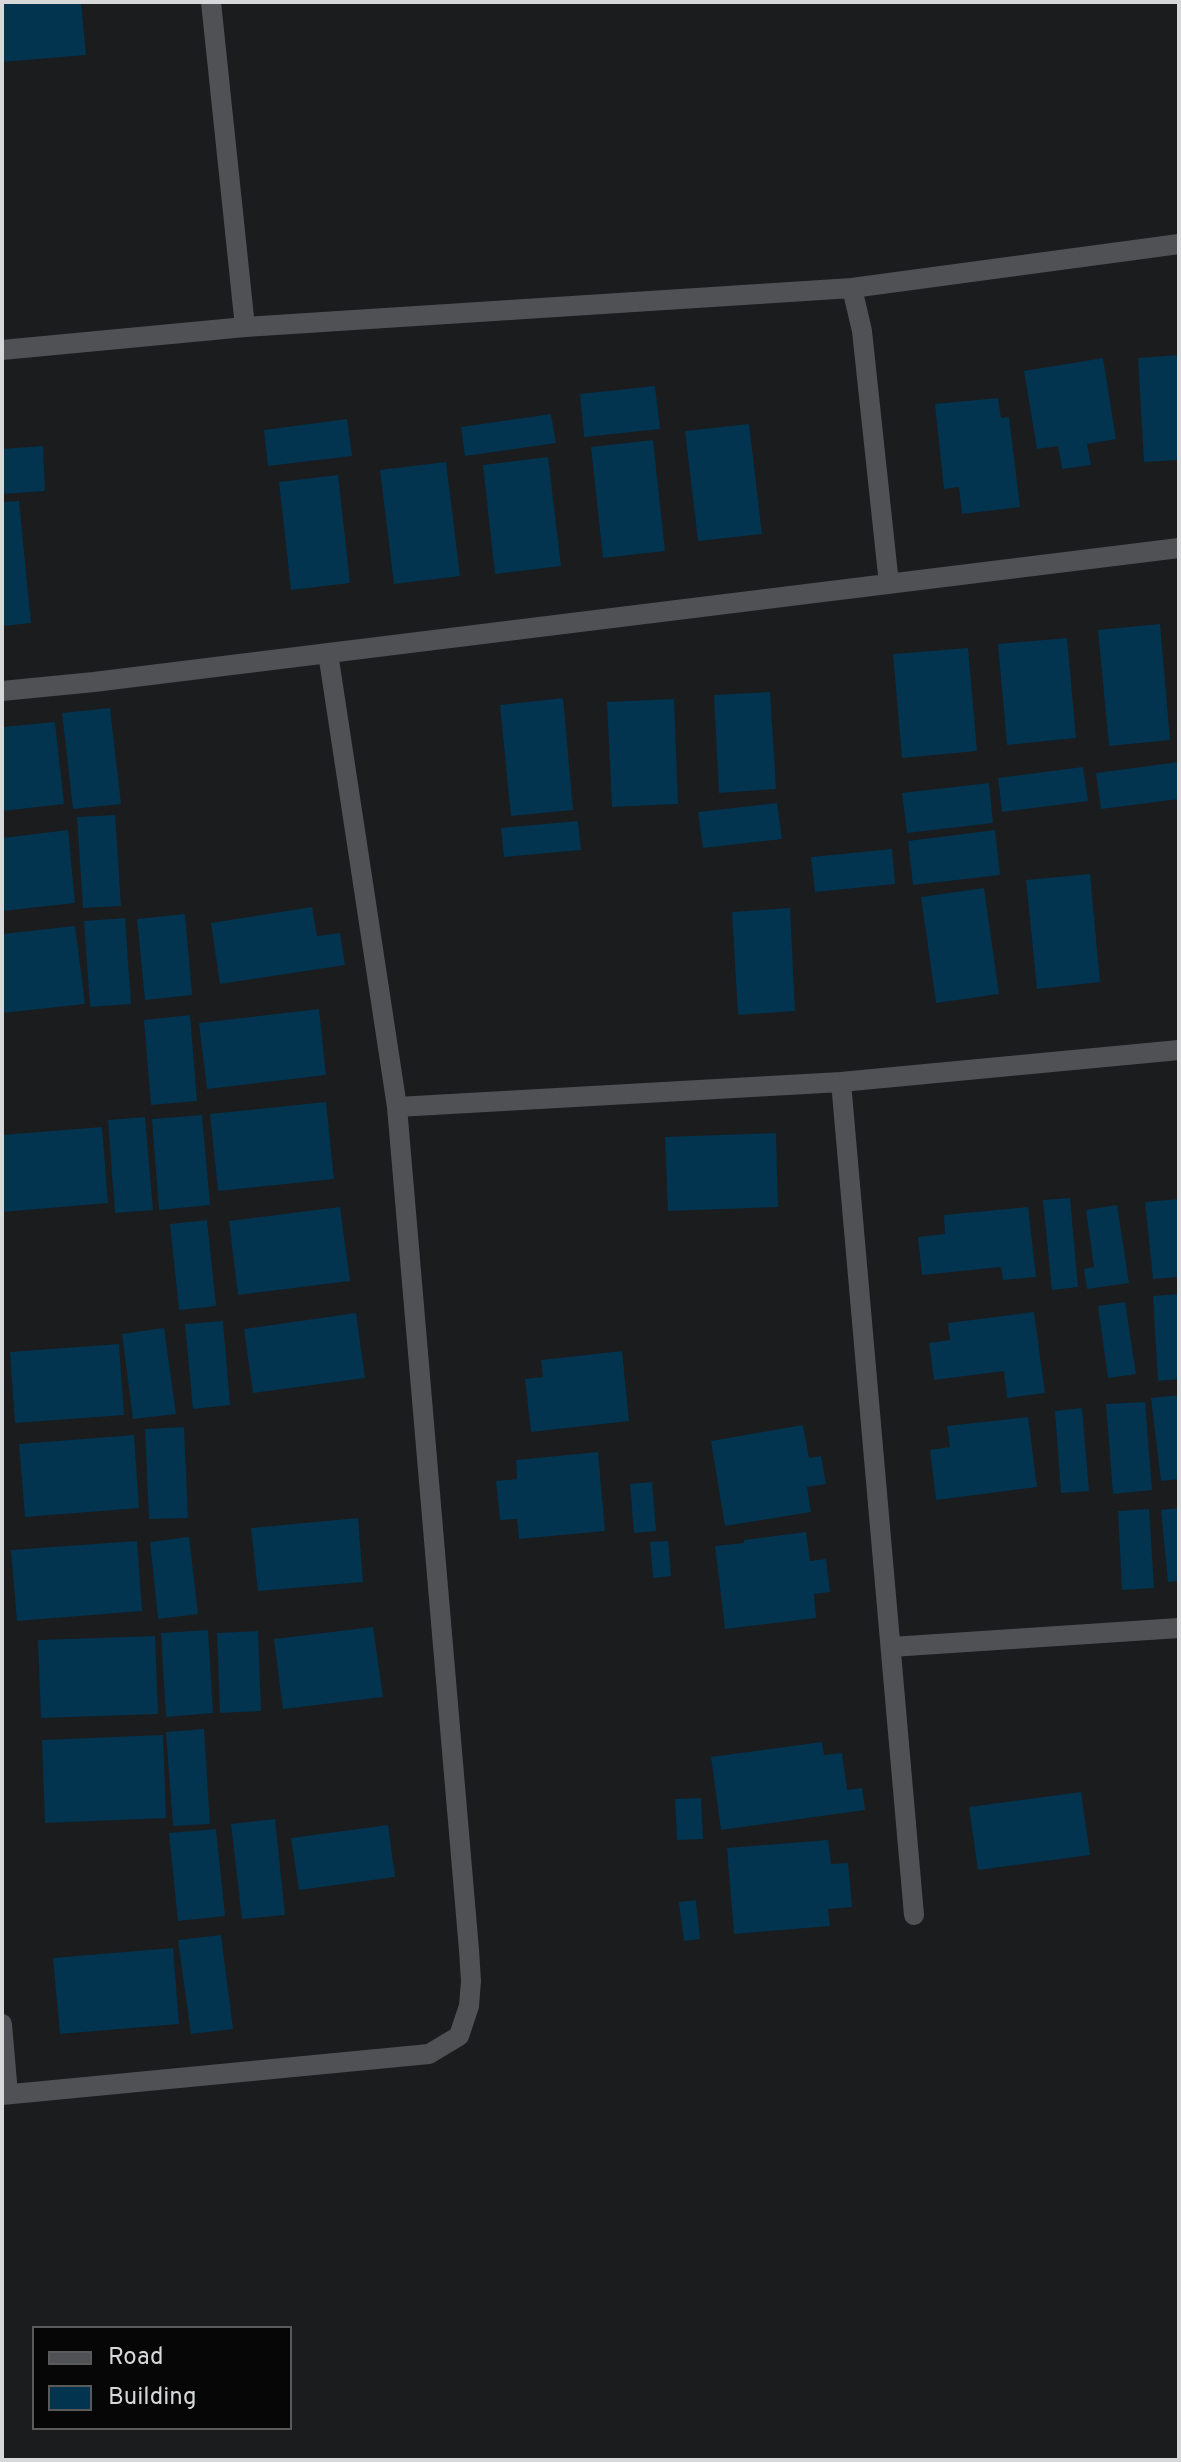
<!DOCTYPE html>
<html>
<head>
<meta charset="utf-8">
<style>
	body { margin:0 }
	#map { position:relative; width:1181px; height:2462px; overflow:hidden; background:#1b1c1e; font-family:Overpass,sans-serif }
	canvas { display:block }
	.frame { position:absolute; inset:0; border:4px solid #d7d8d9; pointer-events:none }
	.legend { position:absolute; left:32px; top:2326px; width:260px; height:104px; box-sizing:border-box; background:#060607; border:2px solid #5a5a5b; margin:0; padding:10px 14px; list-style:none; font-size:24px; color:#d7d8d9 }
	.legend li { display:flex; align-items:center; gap:16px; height:40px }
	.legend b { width:40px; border:2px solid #5a5a5b }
</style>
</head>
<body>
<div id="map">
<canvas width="1181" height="2462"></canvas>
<div class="frame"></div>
<ul class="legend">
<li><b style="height:10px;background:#505154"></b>Road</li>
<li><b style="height:22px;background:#02334f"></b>Building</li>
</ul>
</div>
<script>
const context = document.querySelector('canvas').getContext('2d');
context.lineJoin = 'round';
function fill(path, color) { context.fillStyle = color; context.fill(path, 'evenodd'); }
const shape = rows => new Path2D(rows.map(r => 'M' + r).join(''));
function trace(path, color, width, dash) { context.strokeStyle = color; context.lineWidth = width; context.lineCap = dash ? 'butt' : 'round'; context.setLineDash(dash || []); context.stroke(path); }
fill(shape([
	[2,2,81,2,86,55,2,62],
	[1179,355,1179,460,1144,462,1138,358],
	[1103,358,1116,439,1087,444,1091,465,1062,469,1058,446,1037,449,1024,371],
	[655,386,660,429,584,437,580,394],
	[998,398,1001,418,1009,417,1020,507,962,514,959,487,944,489,935,404],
	[551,414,556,443,465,456,461,427],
	[347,419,352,456,268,466,264,430],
	[749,424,762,534,698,541,685,431],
	[653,440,665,551,603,558,591,447],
	[43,446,45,491,2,494,2,449],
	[548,457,561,566,495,574,483,465],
	[446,462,460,576,394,584,380,470],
	[338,475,350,583,291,590,279,482],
	[19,501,31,623,2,626,2,502],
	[1160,624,1170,740,1109,746,1098,630],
	[1067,638,1076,738,1007,745,998,644],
	[968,648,977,751,902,758,893,654],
	[770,692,776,789,719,793,714,695],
	[563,698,573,810,511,816,500,705],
	[674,699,678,804,612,807,607,702],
	[110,708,121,804,73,809,62,713],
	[55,722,64,804,2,811,2,727],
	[1179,762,1179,799,1101,809,1096,773],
	[1083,767,1088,801,1002,812,998,778],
	[989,783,993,823,907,833,902,793],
	[777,803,782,839,703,848,698,812],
	[115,815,121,906,83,908,77,817],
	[578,821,581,850,504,857,501,828],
	[68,830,75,903,2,911,2,838],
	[995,830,1000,875,913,885,908,841],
	[892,849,895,884,815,892,811,857],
	[1090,874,1100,982,1037,989,1026,880],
	[984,888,999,994,936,1003,921,897],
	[312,907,317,936,340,933,345,965,220,984,211,923],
	[790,908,795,1011,738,1015,732,912],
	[185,914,192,995,145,1000,137,919],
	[125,918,131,1004,90,1007,84,921],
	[75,926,85,1004,2,1013,2,934],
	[319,1009,326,1075,207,1089,199,1023],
	[190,1015,197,1101,151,1105,144,1020],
	[326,1102,334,1179,218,1191,210,1114],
	[202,1115,210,1205,159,1210,152,1119],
	[145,1117,153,1210,115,1213,108,1120],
	[102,1127,108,1203,2,1212,2,1135],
	[776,1133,778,1207,668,1211,665,1137],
	[1070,1198,1078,1287,1052,1290,1043,1200],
	[1179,1199,1179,1277,1153,1279,1145,1202],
	[1117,1205,1129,1283,1087,1289,1084,1269,1094,1267,1086,1210],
	[340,1207,350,1281,238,1295,229,1221],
	[1028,1207,1036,1277,1003,1280,1001,1267,922,1275,918,1237,945,1234,944,1215],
	[207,1220,216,1306,179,1310,170,1224],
	[1179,1294,1179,1379,1158,1381,1153,1296],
	[1125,1302,1136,1374,1108,1378,1098,1306],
	[1034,1312,1045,1393,1007,1398,1004,1371,934,1380,929,1343,950,1340,948,1323],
	[356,1313,365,1378,253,1393,244,1329],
	[223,1321,230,1405,193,1409,185,1324],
	[164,1328,176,1414,133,1419,122,1334],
	[119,1344,124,1415,15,1423,10,1352],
	[622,1351,629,1421,531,1432,525,1379,543,1377,541,1360],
	[1179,1395,1179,1479,1161,1481,1151,1398],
	[1145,1402,1152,1490,1113,1494,1106,1404],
	[1082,1408,1089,1491,1061,1493,1055,1411],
	[1028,1417,1037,1487,936,1500,930,1450,950,1447,947,1426],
	[803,1425,809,1458,821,1456,826,1484,807,1487,811,1512,725,1526,711,1441],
	[184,1427,188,1518,149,1519,145,1429],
	[134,1435,139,1508,25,1517,19,1444],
	[598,1452,605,1531,519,1539,517,1519,500,1520,496,1481,517,1479,516,1460],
	[652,1482,656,1531,634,1533,630,1484],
	[1179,1508,1179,1581,1168,1582,1161,1510],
	[1149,1509,1154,1588,1122,1590,1118,1511],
	[358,1518,363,1582,258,1591,251,1528],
	[806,1532,810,1561,826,1559,830,1592,814,1594,816,1618,725,1629,715,1546,744,1543,744,1540],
	[189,1537,198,1614,158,1619,150,1542],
	[137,1541,142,1611,17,1621,11,1550],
	[668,1541,671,1576,653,1578,650,1542],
	[373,1627,383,1697,283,1709,274,1639],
	[208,1630,213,1713,166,1717,161,1633],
	[258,1631,261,1711,220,1713,217,1633],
	[155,1636,158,1714,41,1718,38,1640],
	[204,1729,210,1824,173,1826,166,1732],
	[163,1735,166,1818,45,1823,42,1740],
	[822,1742,824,1755,842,1753,847,1790,862,1788,865,1810,721,1830,711,1757],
	[1081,1792,1090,1855,978,1870,969,1807],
	[701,1798,703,1839,677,1840,675,1799],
	[275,1819,285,1915,242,1919,231,1824],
	[388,1825,395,1877,299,1890,291,1838],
	[216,1829,225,1916,178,1921,169,1833],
	[828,1840,831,1864,848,1863,852,1907,828,1909,830,1926,734,1934,727,1848],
	[696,1900,700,1939,684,1941,679,1902],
	[221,1935,233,2029,191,2034,178,1940],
	[173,1948,179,2024,60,2034,53,1958]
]), '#02334f');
trace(shape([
	[211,2,245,327],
	[852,288,862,331,889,584],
	[2,350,245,327,852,288,1179,244],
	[2,691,94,682,1179,548],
	[841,1082,914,1915],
	[397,1107,841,1082,1179,1050],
	[891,1647,1179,1628],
	[2,2024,8,2094],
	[2,2095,429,2054,459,2036,469,2006,471,1981,469,1950,397,1107,328,653]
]), '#505154', 20);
</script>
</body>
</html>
